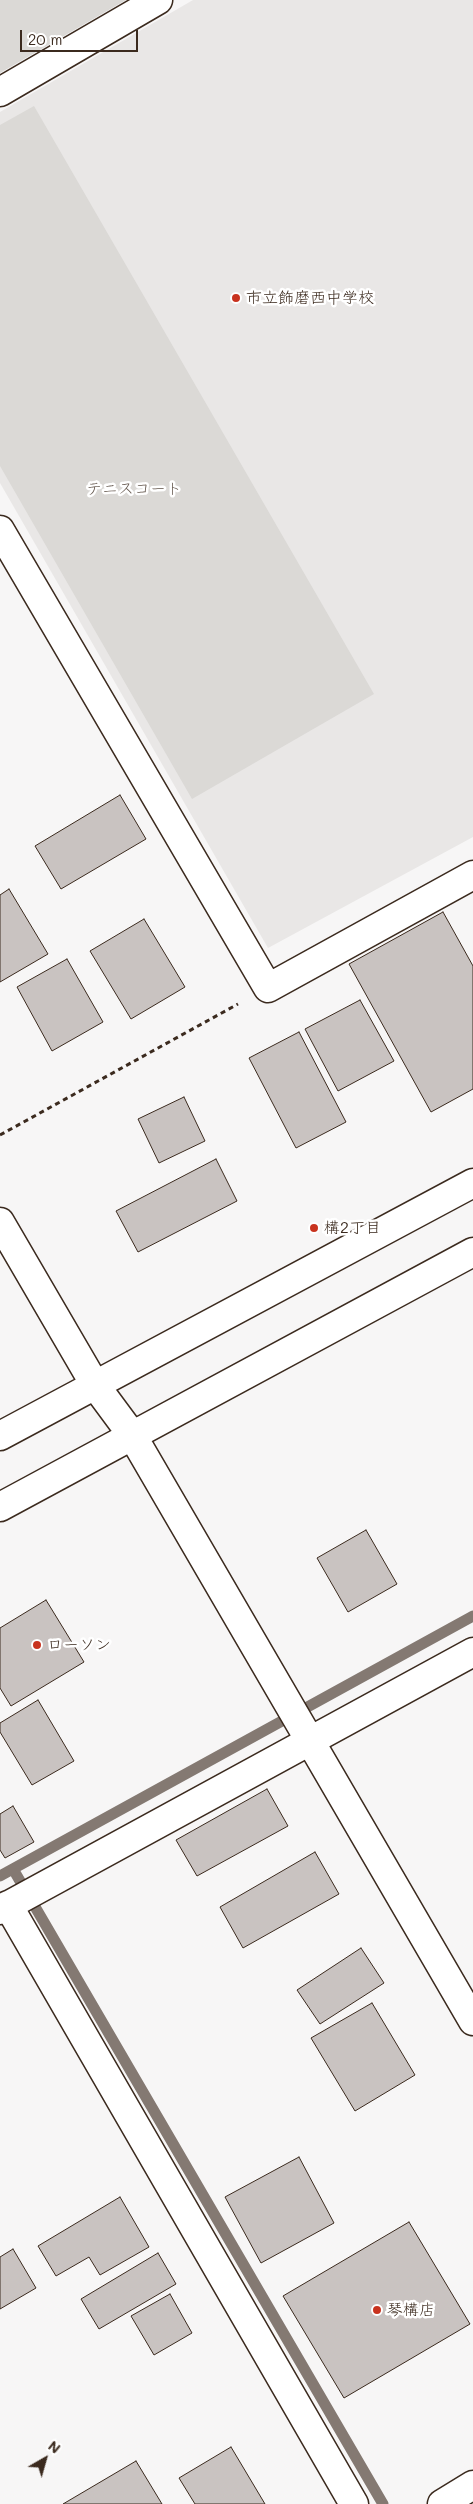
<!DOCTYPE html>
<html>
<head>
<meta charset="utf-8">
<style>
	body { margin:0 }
	#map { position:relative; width:473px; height:2504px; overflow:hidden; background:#f7f6f6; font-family:Mali,sans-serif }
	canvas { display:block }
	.north { position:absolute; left:20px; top:2434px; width:50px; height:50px; -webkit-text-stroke:4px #fff; paint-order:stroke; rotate:38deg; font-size:14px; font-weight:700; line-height:20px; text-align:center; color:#3b2a1e }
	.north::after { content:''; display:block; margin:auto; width:18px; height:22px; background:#3b2a1e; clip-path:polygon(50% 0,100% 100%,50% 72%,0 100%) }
	.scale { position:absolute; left:20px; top:30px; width:118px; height:22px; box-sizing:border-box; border:2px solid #3b2a1e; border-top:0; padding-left:6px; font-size:15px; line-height:18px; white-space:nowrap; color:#3b2a1e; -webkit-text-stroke:4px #fff; paint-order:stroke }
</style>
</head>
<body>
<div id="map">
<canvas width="473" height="2504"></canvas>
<div class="north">N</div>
<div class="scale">20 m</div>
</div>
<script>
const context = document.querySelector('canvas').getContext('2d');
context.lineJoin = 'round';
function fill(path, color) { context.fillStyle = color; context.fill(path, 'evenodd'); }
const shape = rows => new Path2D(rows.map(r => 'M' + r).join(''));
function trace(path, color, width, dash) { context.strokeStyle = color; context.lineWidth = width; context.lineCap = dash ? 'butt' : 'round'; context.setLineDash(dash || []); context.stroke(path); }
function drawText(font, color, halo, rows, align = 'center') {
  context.font = font + ' Mali,"Klee One",sans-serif'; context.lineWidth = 5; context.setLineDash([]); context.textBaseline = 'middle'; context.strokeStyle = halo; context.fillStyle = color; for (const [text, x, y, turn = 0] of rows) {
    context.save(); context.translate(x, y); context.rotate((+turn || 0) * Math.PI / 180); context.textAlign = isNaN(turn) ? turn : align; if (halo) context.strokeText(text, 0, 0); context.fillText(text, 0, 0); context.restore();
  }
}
fill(shape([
	[193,0,473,0,473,837,268,948,0,483,0,112]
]), '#e9e7e6');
fill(shape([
	[0,0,126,0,0,73],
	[34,106,374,694,192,799,0,466,0,125]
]), '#dbd9d6');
trace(shape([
	[13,1869,383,2504],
	[0,1876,473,1616]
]), '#847972', 11);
const building = shape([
	[120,795,146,839,61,889,35,846,120,795],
	[9,889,48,954,0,982,0,895,9,889],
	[443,912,473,966,473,1089,431,1112,349,964,443,912],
	[144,919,185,987,131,1019,90,951,144,919],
	[67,959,103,1022,52,1051,17,987,67,959],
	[360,1000,394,1061,338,1091,305,1029,360,1000],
	[299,1032,346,1122,296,1148,249,1058,299,1032],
	[184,1097,205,1141,159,1163,138,1119,184,1097],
	[216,1159,237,1201,138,1252,116,1211,216,1159],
	[366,1530,397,1584,348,1612,317,1558,366,1530],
	[46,1600,84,1662,11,1706,0,1688,0,1628,46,1600],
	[38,1700,74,1761,32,1785,0,1732,0,1723,38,1700],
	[267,1789,288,1826,197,1876,176,1840,267,1789],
	[13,1806,34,1842,5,1858,0,1850,0,1814,13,1806],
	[315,1852,339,1894,243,1948,220,1907,315,1852],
	[361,1948,384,1983,320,2024,297,1990,361,1948],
	[372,2003,415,2075,355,2111,311,2038,372,2003],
	[299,2157,334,2223,261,2263,225,2197,299,2157],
	[120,2197,149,2247,100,2275,89,2257,56,2276,38,2246,120,2197],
	[409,2222,470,2324,344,2398,283,2296,409,2222],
	[13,2249,36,2288,0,2309,0,2257,13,2249],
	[158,2253,176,2284,99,2329,81,2299,158,2253],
	[170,2294,192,2333,154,2355,131,2316,170,2294],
	[231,2447,265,2504,195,2504,179,2478,231,2447],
	[136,2461,162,2504,63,2504,136,2461]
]);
fill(building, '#c9c3c1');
trace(building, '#3b2a1e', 1);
const minor = shape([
	[0,92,158,0],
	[0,530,268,988,473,875],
	[0,1222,95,1385,132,1435,473,2021],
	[0,1436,473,1183],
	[0,1507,473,1252],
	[8,1905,354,2504],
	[0,1910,473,1652],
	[442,2504,473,2485]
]);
trace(minor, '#3b2a1e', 31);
trace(shape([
	[0,1135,238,1004]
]), '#3b2a1e', 3, [5, 4]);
trace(minor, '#fff', 28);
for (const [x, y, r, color] of [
	[236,298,5,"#c8321e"],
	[314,1228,5,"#c8321e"],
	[37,1645,5,"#c8321e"],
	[377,2310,5,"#c8321e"]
]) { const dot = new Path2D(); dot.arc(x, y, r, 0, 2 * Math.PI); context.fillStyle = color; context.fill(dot); trace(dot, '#fff', 2); }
drawText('16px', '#3b2a1e', '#fff', [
	["市立飾磨西中学校",246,298],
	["構2丁目",324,1228],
	["ローソン",47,1645],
	["琴構店",387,2310]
], 'left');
drawText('16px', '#63564c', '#fff', [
	["テニスコート",134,489]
]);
</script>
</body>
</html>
